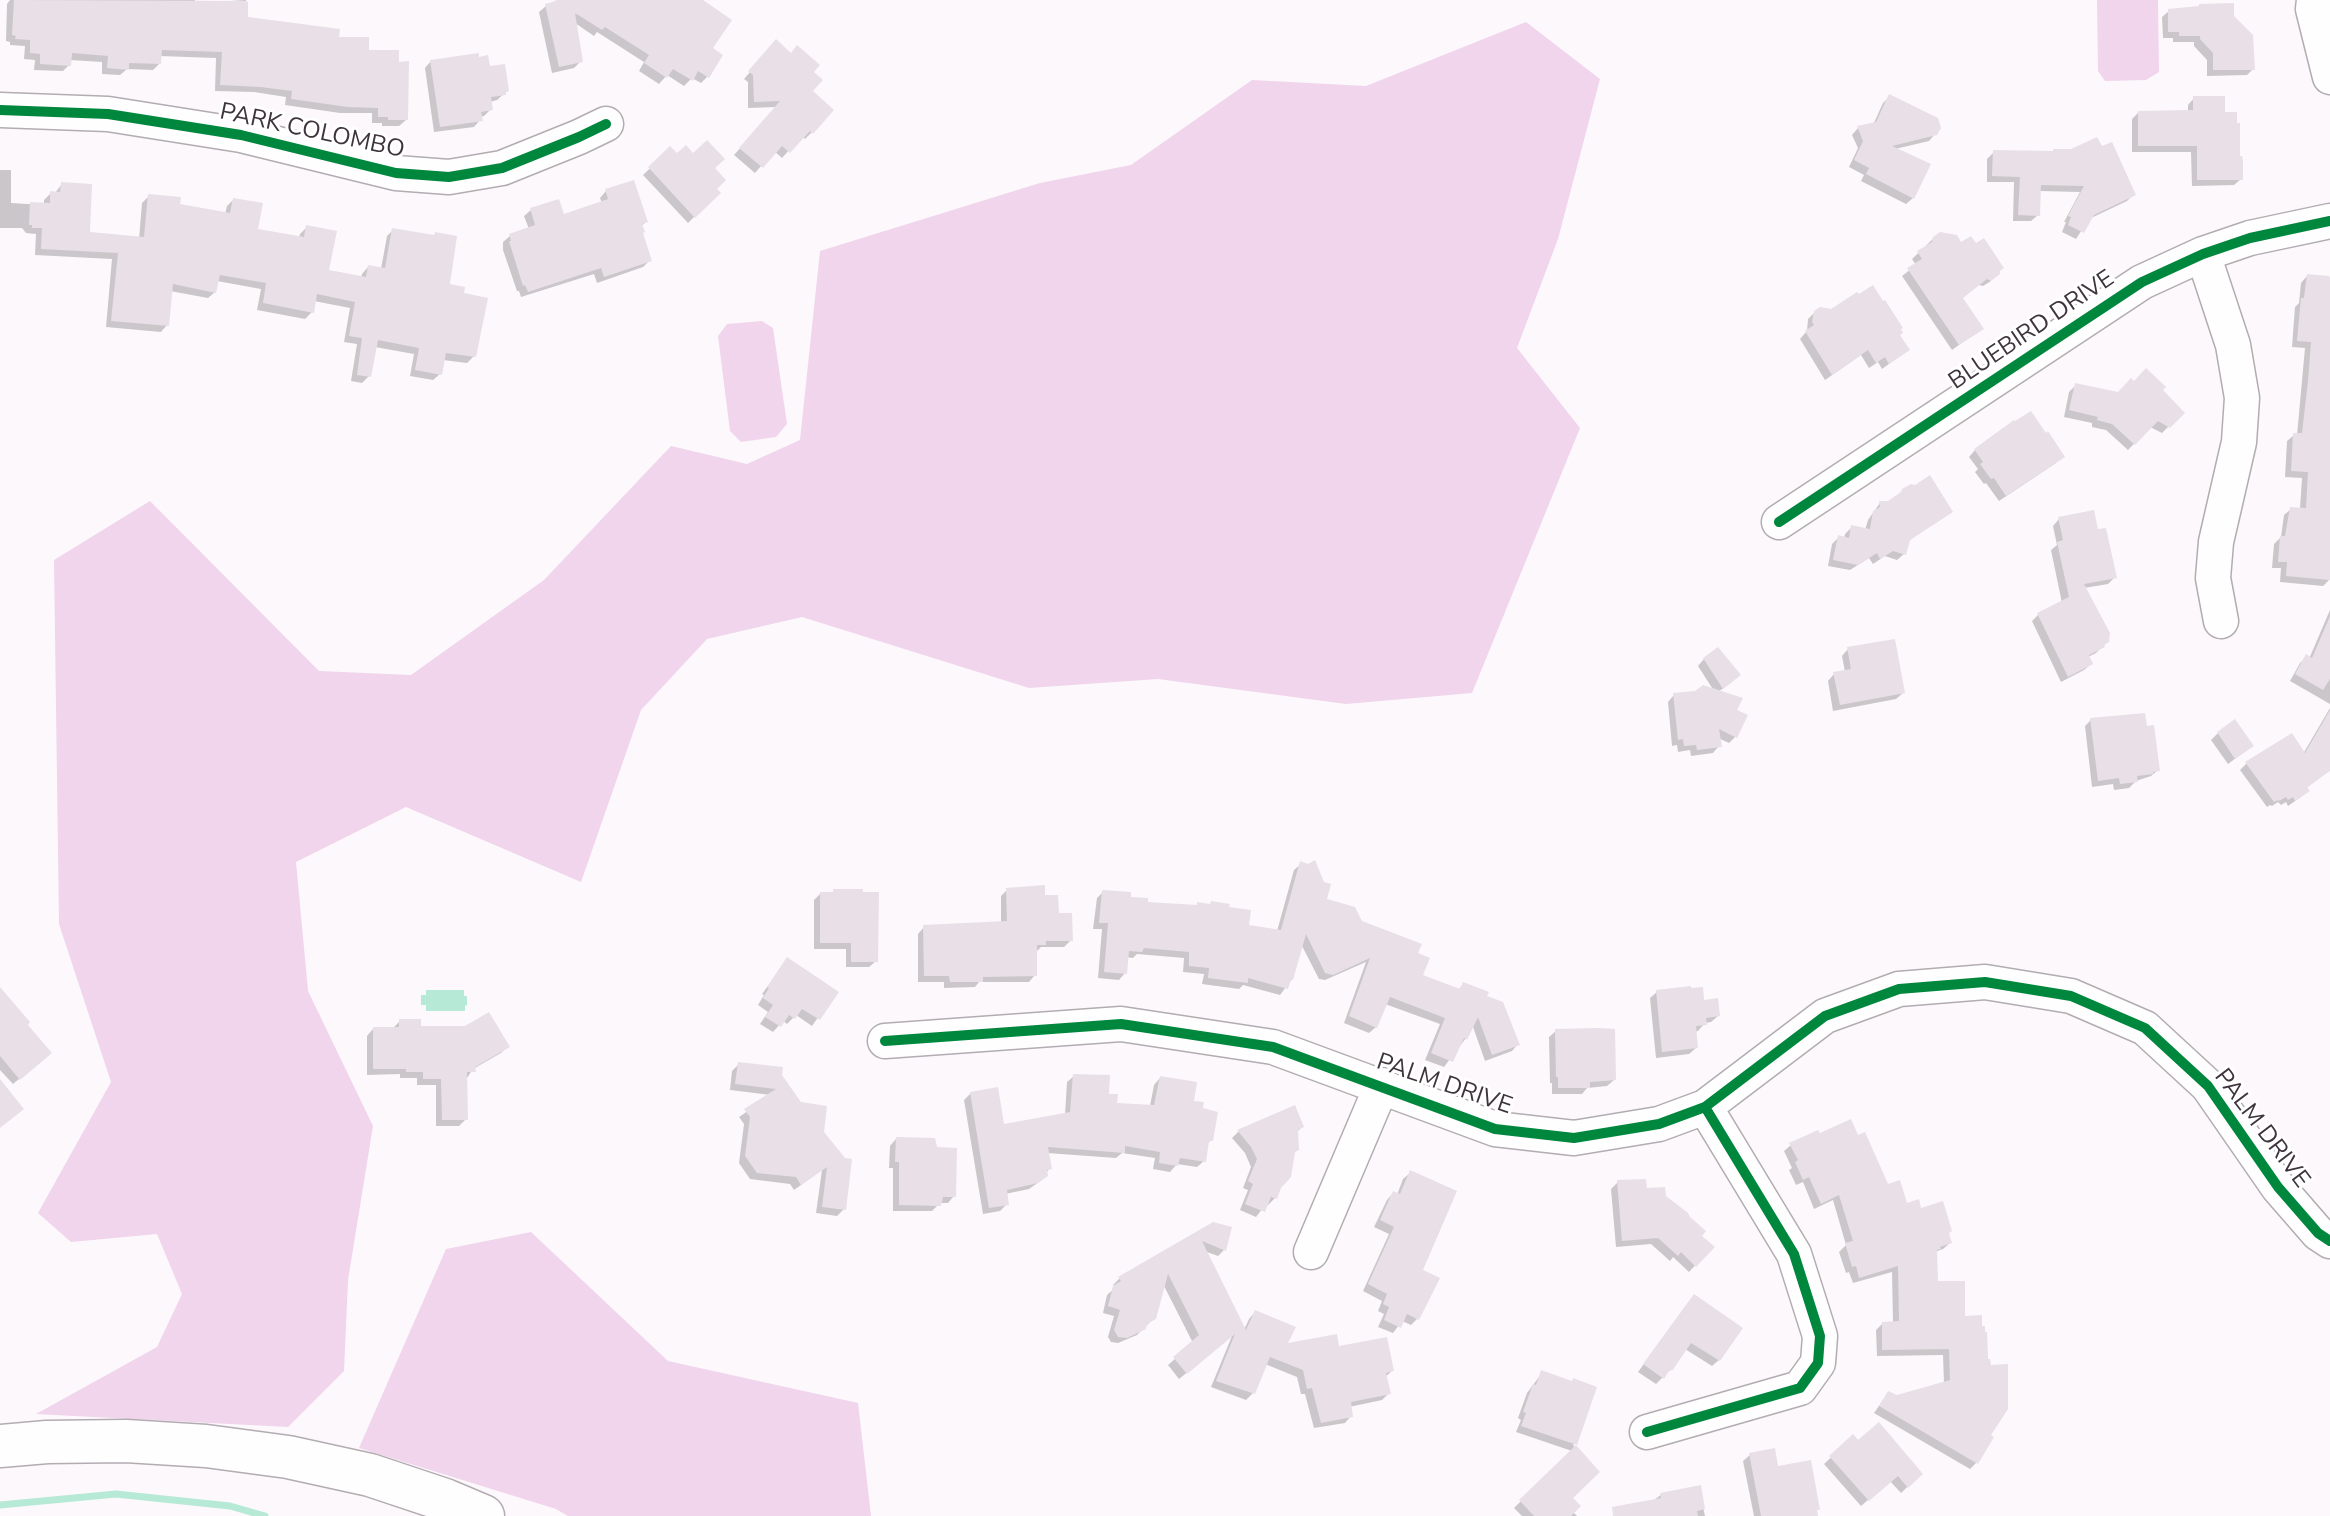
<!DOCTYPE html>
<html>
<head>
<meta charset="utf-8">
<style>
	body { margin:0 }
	canvas { display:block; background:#fcf8fb }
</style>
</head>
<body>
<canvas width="2330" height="1516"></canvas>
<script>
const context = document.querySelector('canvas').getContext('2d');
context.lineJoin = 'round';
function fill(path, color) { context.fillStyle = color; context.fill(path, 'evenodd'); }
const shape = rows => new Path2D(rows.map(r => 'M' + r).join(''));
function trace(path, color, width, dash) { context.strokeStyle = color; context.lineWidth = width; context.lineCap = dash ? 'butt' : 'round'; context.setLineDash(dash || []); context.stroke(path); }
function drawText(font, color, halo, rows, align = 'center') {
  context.font = font + ' "Nunito Sans",sans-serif'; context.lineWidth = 6; context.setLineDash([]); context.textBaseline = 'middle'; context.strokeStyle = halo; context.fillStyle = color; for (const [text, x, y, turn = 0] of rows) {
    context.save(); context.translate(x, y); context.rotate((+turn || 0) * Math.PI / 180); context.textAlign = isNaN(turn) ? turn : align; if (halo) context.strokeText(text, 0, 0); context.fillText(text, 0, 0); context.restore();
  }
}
fill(shape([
	[2097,0,2158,0,2159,72,2146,80,2105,81,2098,71],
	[1526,22,1600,79,1558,239,1517,348,1580,428,1472,693,1346,704,1158,679,1029,688,802,617,707,639,641,710,581,882,406,807,296,862,308,991,373,1126,348,1280,344,1371,288,1427,36,1414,157,1347,182,1294,157,1234,71,1242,38,1213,111,1082,59,924,54,560,150,501,319,671,411,675,544,580,671,446,747,464,800,440,820,251,1040,183,1131,165,1252,80,1366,86],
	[762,321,773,328,787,424,776,437,741,442,730,431,718,336,727,324],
	[531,1232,668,1361,858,1403,871,1516,568,1516,556,1509,359,1448,446,1249]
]), '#f0d5ed');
fill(shape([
	[426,990,464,990,464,996,467,996,467,1005,465,1006,465,1011,426,1011,426,1005,421,1005,421,995,426,995]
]), '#b7ead6');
fill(shape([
	[10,0,195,0,195,3,246,0,246,19,337,39,367,52,406,120,399,126,382,126,382,123,372,123,372,113,340,113,285,105,286,97,254,92,215,91,216,58,160,56,159,64,153,70,127,69,120,75,102,74,102,62,70,60,69,65,63,71,34,70,35,60,24,59,25,46,10,45,10,42,6,41,7,4],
	[560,0,701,0,711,49,707,77,701,83,692,78,684,86,667,75,659,84,639,71,644,62,597,32,594,36,575,23,581,61,574,68,552,73,539,12,546,6],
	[2169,11,2232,17,2253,69,2247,75,2207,76,2207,60,2194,46,2194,42,2173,42,2173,38,2163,38,2162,17],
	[770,49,810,91,812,132,805,139,802,136,782,158,774,151,755,173,734,155,777,107,748,108,748,82,744,79],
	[477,59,488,68,507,91,497,100,490,102,491,109,484,116,480,117,480,120,474,127,434,132,425,68,431,61],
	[1889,97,1936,133,1929,141,1895,149,1913,198,1906,204,1861,181,1864,175,1849,167,1858,148,1852,135,1858,128,1873,125,1883,103],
	[2194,98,2223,114,2241,179,2234,185,2192,186,2191,152,2132,152,2132,119,2138,113,2188,112,2188,105],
	[670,149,677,156,713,169,714,190,718,193,688,223,643,175],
	[1994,152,2134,194,2127,201,2089,219,2076,239,2062,232,2066,222,2064,222,2080,192,2039,191,2038,215,2031,221,2013,221,2014,182,1987,182,1987,159],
	[0,170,11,170,11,203,44,205,44,200,51,193,55,193,62,184,88,234,139,239,142,203,149,196,178,206,225,214,227,206,233,200,256,230,299,238,300,234,307,227,327,272,361,278,362,274,368,267,381,269,387,236,393,230,447,286,474,356,467,363,443,360,440,374,433,380,410,376,414,354,375,347,369,376,362,383,351,381,357,344,344,342,350,308,314,301,312,312,305,319,257,310,261,289,217,281,215,292,208,298,170,291,167,325,161,332,106,327,112,259,35,255,36,234,26,233,22,228,0,228],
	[606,191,646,222,641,226,650,260,643,267,597,283,594,274,521,297,519,291,517,291,503,250,503,242,510,236,529,229,524,216,531,210,563,217,602,203,600,198],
	[1934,238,1961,244,1991,281,1983,286,1979,285,1961,298,1982,328,1952,350,1902,276,1916,265,1912,259],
	[2307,276,2330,279,2330,579,2323,586,2280,582,2281,568,2272,568,2274,544,2281,537,2284,515,2291,509,2300,509,2302,478,2285,477,2287,441,2294,435,2297,435,2305,348,2292,347,2295,307,2299,303,2301,283],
	[1815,312,1898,335,1908,350,1882,369,1878,362,1869,368,1861,355,1825,380,1800,339,1807,331,1808,319],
	[2076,385,2118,394,2161,390,2182,413,2162,433,2150,427,2128,450,2106,430,2092,427,2092,423,2064,417,2069,392],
	[1975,450,2056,463,1999,501,1986,483,1984,484,1975,472,1978,469,1969,457],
	[1880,503,1950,512,1907,542,1904,554,1897,560,1885,556,1873,564,1869,558,1850,570,1828,566,1832,544,1839,537,1844,539,1845,534,1852,527,1865,530,1868,520],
	[2059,519,2096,531,2115,577,2108,584,2084,588,2108,641,2096,653,2088,657,2091,664,2084,670,2061,682,2032,621,2038,615,2062,603,2051,550,2057,545,2053,526],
	[2330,610,2330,704,2290,681,2300,663,2307,657,2309,659],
	[1848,649,1903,693,1896,699,1833,711,1828,681,1834,674,1845,672,1842,656],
	[1704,659,1732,682,1718,692,1734,711,1735,737,1729,743,1718,738,1719,746,1713,753,1691,756,1690,750,1678,752,1677,745,1672,746,1668,702,1674,695,1714,691,1698,666],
	[2330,708,2330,767,2321,777,2306,788,2301,797,2288,806,2286,802,2281,805,2278,802,2272,806,2270,805,2267,807,2240,770,2247,763,2303,754],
	[2091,720,2158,770,2151,776,2136,781,2129,788,2114,790,2113,784,2092,787,2085,726],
	[2218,733,2252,746,2228,764,2211,740],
	[1301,864,1324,901,1415,954,1421,976,1457,991,1464,984,1485,997,1518,1044,1512,1051,1485,1061,1472,1024,1466,1038,1444,1067,1425,1060,1440,1024,1385,1004,1376,1027,1369,1033,1344,1023,1366,962,1325,980,1319,979,1301,944,1292,979,1280,995,1243,985,1239,989,1202,984,1204,974,1183,972,1184,958,1137,954,1133,958,1126,957,1125,973,1119,980,1098,978,1102,929,1093,929,1097,898,1103,892,1247,927,1277,931,1294,870],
	[1007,890,1043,897,1057,915,1071,940,1064,947,1041,947,1037,951,1035,975,1029,982,979,982,975,987,944,988,944,982,918,982,918,934,924,927,1001,923,1001,896],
	[834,891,876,961,869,967,846,967,846,949,814,949,814,900,820,894,831,894],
	[787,960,836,992,812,1026,796,1015,787,1024,783,1021,773,1032,760,1024,768,1012,758,1005,764,995,762,994],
	[1657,992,1702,1002,1718,1016,1711,1022,1705,1023,1698,1031,1694,1032,1696,1048,1689,1054,1656,1058,1650,998],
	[0,995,25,1025,43,1059,13,1084,0,1070],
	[400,1021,419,1028,507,1047,501,1053,473,1069,467,1078,466,1119,459,1126,436,1126,436,1085,417,1085,417,1078,400,1078,400,1074,367,1075,367,1036,373,1029,393,1028],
	[1556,1031,1614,1080,1607,1086,1587,1088,1582,1094,1552,1094,1552,1083,1550,1083,1549,1037],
	[739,1064,780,1076,844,1160,844,1209,837,1216,816,1213,822,1170,794,1190,790,1184,750,1179,739,1163,744,1124,739,1117,771,1095,730,1090,732,1071],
	[1074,1076,1107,1096,1115,1105,1150,1106,1154,1085,1160,1078,1192,1102,1211,1140,1206,1145,1204,1161,1197,1167,1177,1164,1170,1172,1153,1169,1155,1158,1122,1153,1116,1158,1047,1153,1050,1168,1039,1182,1029,1189,1005,1194,1007,1204,1000,1211,983,1214,964,1100,971,1093,1002,1126,1065,1115,1067,1082],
	[1294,1108,1302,1127,1296,1133,1293,1154,1275,1198,1268,1205,1266,1204,1256,1217,1240,1210,1248,1190,1243,1188,1251,1167,1245,1153,1232,1138,1238,1132],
	[896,1139,954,1196,948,1203,940,1203,932,1211,893,1211,893,1168,889,1168,890,1146],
	[1791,1145,1887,1186,1905,1205,1920,1210,1947,1233,1950,1243,1943,1249,1935,1252,1936,1283,1963,1318,1988,1435,1976,1463,1970,1469,1874,1413,1888,1393,1896,1398,1944,1384,1943,1355,1877,1356,1876,1330,1883,1323,1893,1323,1892,1272,1853,1283,1849,1272,1846,1273,1839,1252,1846,1245,1833,1200,1814,1209,1803,1182,1796,1185,1789,1170,1792,1168,1784,1151],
	[1410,1173,1420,1271,1417,1319,1411,1325,1402,1321,1393,1333,1378,1327,1384,1314,1378,1311,1382,1301,1363,1291,1389,1234,1374,1227,1387,1200,1393,1193,1397,1195,1403,1179],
	[1618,1182,1645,1190,1712,1247,1689,1272,1673,1257,1670,1261,1651,1244,1616,1247,1611,1189],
	[1213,1224,1224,1250,1218,1256,1204,1251,1244,1330,1249,1319,1255,1312,1285,1346,1338,1348,1392,1371,1385,1377,1388,1394,1382,1400,1349,1407,1351,1416,1345,1423,1314,1428,1305,1394,1301,1394,1297,1377,1265,1364,1253,1393,1246,1400,1211,1387,1232,1336,1179,1379,1168,1365,1193,1343,1163,1284,1154,1318,1137,1335,1118,1343,1111,1342,1108,1337,1114,1316,1103,1313,1107,1295,1115,1288,1113,1285,1120,1278],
	[1688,1303,1719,1360,1712,1366,1685,1349,1671,1369,1656,1384,1638,1372],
	[1542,1373,1575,1443,1573,1445,1597,1472,1570,1498,1573,1512,1577,1516,1522,1516,1514,1508,1572,1451,1516,1432,1521,1420,1518,1418,1527,1393],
	[1853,1437,1921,1474,1901,1493,1890,1481,1861,1506,1824,1464],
	[1750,1455,1777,1469,1815,1511,1816,1516,1754,1516,1743,1461],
	[1699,1488,1705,1516,1630,1516,1661,1495]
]), '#0003');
trace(shape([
	[0,1505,116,1494,230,1506,265,1516]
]), '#b7ead6', 7);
fill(shape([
	[14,0,245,1,248,2,248,17,340,29,339,37,369,37,369,50,399,50,399,62,409,61,408,120,388,120,388,117,378,117,378,108,348,107,291,99,292,91,261,87,220,85,222,52,162,50,161,64,129,63,129,70,107,68,108,56,72,53,71,66,40,64,40,54,30,53,30,40,15,39,16,36,12,35],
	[555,0,703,0,732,20,713,48,723,55,709,78,698,71,693,81,673,69,667,78,644,63,649,55,605,27,602,30,575,13,583,62,559,67,545,4,556,1],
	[2234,3,2234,16,2253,35,2255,70,2213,70,2213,53,2200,39,2200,36,2179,36,2179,32,2168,32,2168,9,2199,6,2199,4],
	[776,39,791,53,797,45,820,65,814,72,823,80,813,91,834,110,813,134,810,131,790,153,782,146,763,168,739,148,780,101,754,102,753,75,748,71],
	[479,53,479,57,488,55,490,66,505,64,509,91,506,92,506,95,491,97,493,110,481,112,483,121,440,127,430,60],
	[1889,94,1938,118,1941,128,1937,135,1892,146,1931,164,1914,199,1866,174,1869,168,1854,160,1863,141,1857,126,1876,122],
	[2193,96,2225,96,2225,112,2237,112,2237,123,2240,123,2240,156,2242,156,2243,161,2243,180,2197,180,2197,146,2138,146,2138,111,2193,110],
	[2097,137,2102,146,2112,142,2136,195,2094,215,2084,233,2068,225,2071,217,2068,216,2084,186,2041,185,2040,216,2018,215,2020,177,1992,176,1993,150,2053,151,2053,149,2071,149],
	[707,140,725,159,715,168,726,180,717,189,721,193,695,218,648,167,670,146,677,153,686,145,693,153],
	[634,180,648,222,642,224,645,232,643,233,652,261,604,277,601,268,528,292,525,285,523,286,509,241,511,241,509,234,535,225,530,208,559,199,564,214,608,199,605,189],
	[61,182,92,184,90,232,144,237,148,194,181,197,180,204,230,213,233,198,263,203,258,229,304,237,306,225,337,231,329,270,366,277,368,265,385,268,392,228,434,235,435,232,457,236,450,284,465,287,464,293,488,298,476,357,446,353,442,375,415,370,419,348,378,340,371,377,357,375,362,338,349,336,355,302,317,294,314,313,263,303,266,283,220,275,216,293,173,284,169,326,111,321,118,253,41,249,42,228,32,228,32,225,29,225,30,202,50,203,50,191,60,192],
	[1940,232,1957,235,1961,242,1971,236,1976,243,1984,238,2004,268,2000,271,2000,274,1991,281,1987,279,1963,298,1984,329,1959,345,1907,268,1922,259,1917,251,1932,242,1933,237],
	[2307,274,2329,276,2330,278,2330,580,2286,576,2287,562,2278,562,2280,536,2285,536,2290,507,2306,508,2308,472,2291,471,2293,433,2302,433,2308,381,2311,342,2297,341,2301,298,2304,298],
	[1873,285,1883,301,1885,300,1903,328,1901,329,1903,333,1900,335,1910,350,1889,364,1885,357,1876,363,1868,350,1832,375,1805,331,1814,325,1812,322,1814,311,1820,307,1831,309,1857,292,1859,294],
	[2146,368,2166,387,2163,390,2185,413,2170,428,2158,421,2135,445,2112,424,2097,420,2098,417,2069,410,2075,383,2118,392,2131,378,2134,381],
	[2031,411,2046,433,2048,431,2065,457,2006,496,1994,478,1991,479,1980,464,1983,462,1974,449,2014,420,2015,421],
	[1930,475,1953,512,1910,540,1906,555,1893,551,1880,559,1877,553,1858,565,1833,560,1838,535,1849,538,1851,525,1870,529,1873,511,1880,507,1879,501,1888,501,1901,492,1902,489,1911,484,1915,485],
	[2094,510,2098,529,2106,528,2117,578,2084,584,2110,633,2109,642,2104,645,2105,647,2089,655,2093,664,2068,677,2037,613,2069,597,2057,542,2063,540,2058,517],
	[2330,616,2330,679,2323,690,2295,674,2306,654,2312,658],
	[1895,639,1905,693,1840,705,1833,672,1851,669,1847,647],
	[1718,647,1741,675,1723,689,1703,658],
	[1703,685,1743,698,1737,710,1748,715,1737,738,1719,729,1722,747,1697,750,1696,745,1684,746,1683,739,1678,740,1673,693,1695,691],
	[2330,710,2330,771,2307,787,2310,791,2295,801,2293,797,2288,800,2286,797,2279,801,2278,800,2274,802,2245,762,2292,733,2305,753],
	[2145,713,2147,726,2154,725,2160,771,2153,772,2153,774,2137,776,2138,782,2120,784,2119,778,2098,781,2090,718],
	[2235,719,2254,746,2235,759,2217,732],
	[1315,860,1324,882,1331,884,1327,899,1355,907,1362,921,1422,944,1418,953,1430,958,1423,975,1460,989,1463,982,1489,992,1487,996,1503,1002,1520,1045,1492,1055,1478,1017,1467,1040,1464,1038,1453,1062,1431,1053,1445,1018,1390,997,1377,1028,1349,1016,1370,958,1333,975,1325,973,1306,934,1293,980,1291,979,1288,989,1248,978,1248,983,1208,978,1209,968,1189,966,1189,952,1144,948,1142,952,1129,951,1127,974,1104,972,1108,923,1099,923,1102,890,1131,892,1131,897,1148,898,1148,902,1197,905,1197,902,1210,904,1211,901,1230,904,1229,907,1251,910,1249,925,1281,930,1300,861,1308,864],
	[1045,885,1045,895,1058,895,1059,913,1072,913,1073,941,1046,941,1046,945,1037,945,1037,976,983,977,983,982,950,982,949,976,924,976,923,925,1007,921,1006,888],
	[833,889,863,889,863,892,879,892,878,962,851,962,851,943,820,943,820,892,833,892],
	[787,957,839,992,820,1020,802,1009,795,1019,789,1015,781,1027,765,1017,773,1005,763,998,769,988,767,987],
	[1691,986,1691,988,1703,987,1704,1000,1718,998,1720,1016,1706,1018,1707,1025,1696,1026,1698,1048,1662,1052,1656,990],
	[0,987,30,1022,28,1025,52,1053,20,1080,0,1056],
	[489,1012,510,1047,475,1067,476,1072,467,1072,468,1120,442,1120,441,1079,423,1079,423,1072,406,1072,406,1069,373,1069,373,1027,399,1027,399,1019,421,1019,421,1026,465,1026],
	[1599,1028,1615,1029,1616,1080,1590,1082,1590,1088,1558,1088,1558,1077,1556,1077,1555,1029],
	[738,1062,783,1067,782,1075,801,1102,827,1106,824,1132,845,1158,852,1159,846,1210,822,1207,827,1167,801,1185,796,1177,757,1173,745,1156,750,1117,744,1109,776,1089,735,1084],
	[1073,1074,1110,1075,1109,1094,1118,1094,1117,1103,1154,1105,1160,1076,1197,1082,1194,1101,1204,1102,1203,1108,1218,1112,1213,1141,1209,1141,1206,1162,1180,1158,1178,1166,1159,1163,1160,1152,1125,1146,1125,1153,1048,1147,1052,1169,1047,1170,1048,1176,1038,1183,1007,1190,1009,1205,989,1208,970,1092,998,1087,1004,1124,1070,1112],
	[0,1079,24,1109,0,1128],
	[1295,1105,1304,1127,1298,1130,1299,1150,1295,1152,1291,1177,1281,1188,1277,1199,1271,1197,1265,1212,1245,1204,1253,1184,1248,1181,1257,1159,1251,1147,1237,1130],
	[1851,1119,1858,1135,1865,1132,1888,1184,1900,1180,1907,1203,1919,1199,1921,1208,1943,1201,1952,1231,1949,1233,1952,1243,1940,1247,1941,1249,1937,1250,1938,1281,1965,1281,1965,1316,1982,1315,1982,1326,1985,1326,1985,1332,1987,1332,1988,1359,1990,1359,1991,1365,2008,1364,2008,1409,1991,1435,1994,1437,1978,1464,1879,1406,1888,1391,1897,1395,1950,1380,1949,1349,1882,1350,1882,1322,1899,1321,1898,1266,1859,1278,1856,1266,1852,1267,1845,1243,1853,1241,1839,1195,1821,1204,1809,1177,1803,1180,1795,1162,1798,1160,1789,1143,1818,1130,1820,1133],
	[896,1137,935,1138,937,1147,957,1148,956,1197,943,1197,941,1206,899,1205,899,1162,895,1162],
	[1410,1170,1457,1191,1423,1270,1440,1278,1419,1320,1407,1314,1401,1328,1384,1320,1389,1307,1383,1304,1387,1294,1368,1284,1394,1227,1380,1220,1393,1191,1400,1194],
	[1646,1179,1647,1188,1665,1187,1666,1196,1688,1213,1690,1217,1706,1231,1702,1236,1715,1247,1696,1267,1681,1252,1678,1256,1658,1238,1622,1241,1617,1180],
	[1213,1222,1232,1227,1226,1251,1202,1241,1246,1330,1255,1310,1296,1327,1288,1343,1337,1334,1339,1346,1387,1337,1394,1371,1386,1373,1391,1394,1351,1402,1353,1417,1321,1423,1312,1388,1307,1389,1303,1370,1270,1357,1255,1394,1216,1381,1235,1334,1187,1374,1173,1357,1199,1335,1168,1274,1156,1319,1147,1324,1146,1329,1127,1338,1118,1337,1114,1330,1120,1310,1108,1306,1113,1286,1121,1281,1118,1277],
	[1694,1294,1743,1328,1720,1361,1691,1343,1672,1371,1670,1369,1664,1379,1643,1364],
	[1541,1370,1572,1381,1573,1378,1597,1387,1577,1445,1521,1426,1526,1413,1523,1412,1533,1384,1536,1385],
	[1879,1422,1923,1474,1908,1488,1898,1476,1869,1501,1829,1456,1853,1434,1858,1440],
	[1576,1445,1600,1472,1573,1498,1581,1506,1571,1516,1534,1516,1519,1500],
	[1775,1448,1778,1466,1811,1460,1820,1510,1817,1510,1818,1516,1761,1516,1749,1453],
	[1701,1485,1705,1509,1697,1511,1698,1516,1613,1516,1612,1507,1661,1498,1660,1493]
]), '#e8e0e6');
const minor = shape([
	[2314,0,2313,9,2330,77],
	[0,110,108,114,241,135,396,173,449,177,502,168,579,137,606,124],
	[2203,254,2233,345,2242,398,2239,442,2216,542,2213,578,2221,621],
	[1779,522,2142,282,2203,254,2250,238,2330,221],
	[885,1041,1121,1024,1273,1047,1495,1129,1574,1138,1659,1124,1705,1107,1825,1016,1899,989,1985,982,2071,996,2145,1028,2208,1086,2278,1187,2318,1233,2330,1241],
	[1311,1252,1382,1085],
	[1647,1432,1800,1388,1818,1363,1820,1336,1794,1254,1705,1107]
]);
const major = shape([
	[0,1446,47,1442,126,1441,206,1446,288,1457,370,1475,445,1500,483,1516]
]);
trace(minor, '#b3acb2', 37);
trace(major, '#b3acb2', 45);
trace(minor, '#fffefe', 34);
trace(major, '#fffefe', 42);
trace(shape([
	[0,110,108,114,241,135,396,173,449,177,502,168,579,137,606,124],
	[1779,522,2142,282,2203,254,2250,238,2330,221],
	[885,1041,1121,1024,1273,1047,1495,1129,1574,1138,1659,1124,1705,1107,1825,1016,1899,989,1985,982,2071,996,2145,1028,2208,1086,2278,1187,2318,1233,2330,1241],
	[1647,1432,1800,1388,1818,1363,1820,1336,1794,1254,1705,1107]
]), '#00873e', 10);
drawText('24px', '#3e343d', '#fff', [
	["PARK COLOMBO",312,132,12],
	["BLUEBIRD DRIVE",2032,331,-34],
	["PALM DRIVE",1444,1085,19],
	["PALM DRIVE",2261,1129,53]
]);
</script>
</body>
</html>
